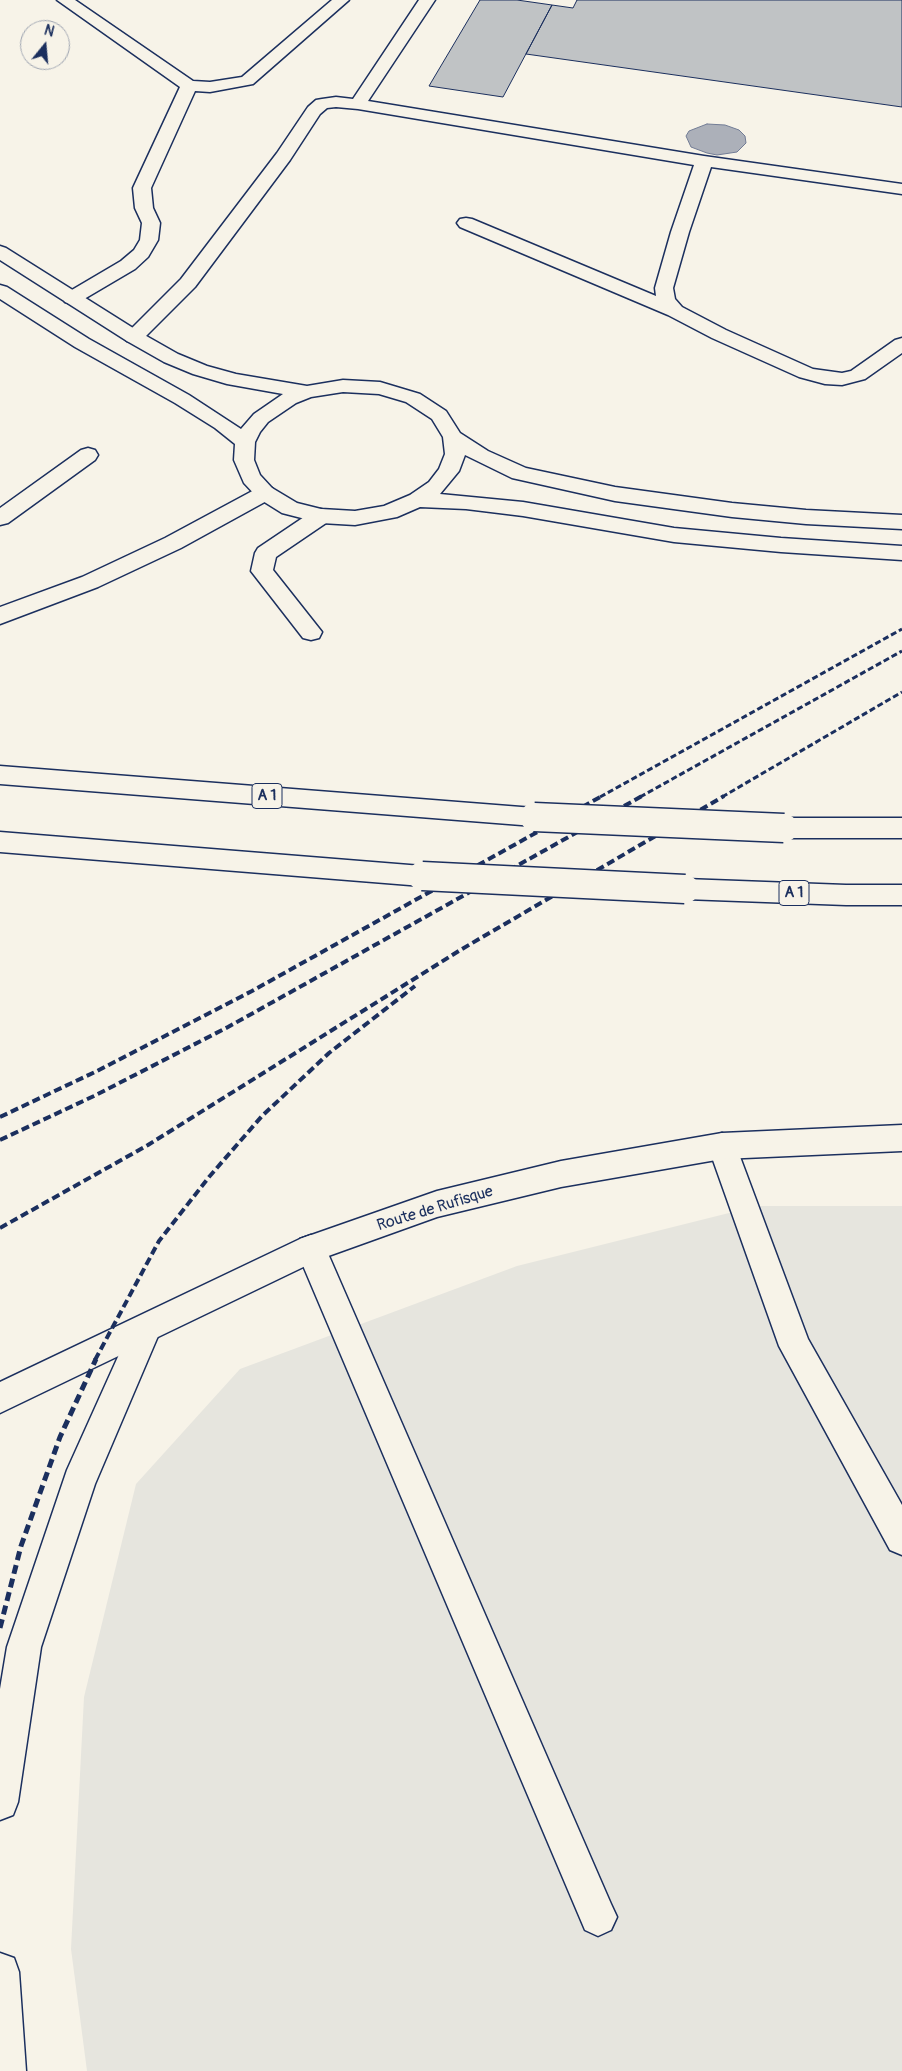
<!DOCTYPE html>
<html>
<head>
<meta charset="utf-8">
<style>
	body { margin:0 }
	#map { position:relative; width:902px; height:2071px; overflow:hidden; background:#f7f3e8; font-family:Pangolin,sans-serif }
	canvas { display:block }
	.north { position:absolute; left:20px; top:20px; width:50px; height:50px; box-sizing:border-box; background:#f7f3e8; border:1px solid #9fa5b1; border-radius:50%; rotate:17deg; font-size:14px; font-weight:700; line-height:20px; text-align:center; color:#1b2f5e }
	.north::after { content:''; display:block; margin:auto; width:18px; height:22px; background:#1b2f5e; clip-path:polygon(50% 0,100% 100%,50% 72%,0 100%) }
</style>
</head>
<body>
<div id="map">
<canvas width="902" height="2071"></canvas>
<div class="north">N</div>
</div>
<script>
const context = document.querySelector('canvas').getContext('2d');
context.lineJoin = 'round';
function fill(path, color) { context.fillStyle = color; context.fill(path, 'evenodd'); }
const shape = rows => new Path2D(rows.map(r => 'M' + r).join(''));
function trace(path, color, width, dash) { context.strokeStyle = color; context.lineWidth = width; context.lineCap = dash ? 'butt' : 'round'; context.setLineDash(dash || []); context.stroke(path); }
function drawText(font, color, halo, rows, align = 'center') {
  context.font = font + ' Pangolin,sans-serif'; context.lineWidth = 4; context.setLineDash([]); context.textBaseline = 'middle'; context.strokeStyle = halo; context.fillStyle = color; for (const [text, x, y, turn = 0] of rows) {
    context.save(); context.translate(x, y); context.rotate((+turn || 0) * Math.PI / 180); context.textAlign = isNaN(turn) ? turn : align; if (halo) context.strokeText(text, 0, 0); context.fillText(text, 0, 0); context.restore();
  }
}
fill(shape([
	[757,1206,902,1206,902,2071,87,2071,71,1949,84,1697,136,1484,240,1369,517,1266]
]), '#e6e5de');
const water = shape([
	[707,124,725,125,739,130,745,136,746,143,737,152,717,155,707,153,691,147,686,136,689,131,707,124]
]);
fill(water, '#acb0b9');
trace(water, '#727c95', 1);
const building = shape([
	[480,0,517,0,552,5,503,97,429,86,480,0],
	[577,0,902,0,902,107,526,54,552,5,573,8,577,0]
]);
fill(building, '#c0c3c5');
trace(building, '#1b2f5e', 1);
const lane = shape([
	[57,0,75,0,193,81,210,82,242,77,332,0,349,0,253,84,210,92,195,91,151,188,153,208,160,223,158,240,148,257,135,269,79,302,72,304,65,302,63,298,65,294,121,261,134,250,140,240,142,223,135,208,133,188,180,87,57,0],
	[419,0,435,0,368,101,704,156,902,184,902,194,711,167,689,232,673,288,675,299,682,307,726,330,813,369,842,373,851,371,895,340,902,338,902,353,865,379,842,385,825,384,799,377,712,338,668,315,460,227,457,223,460,219,466,218,472,219,656,296,655,288,671,232,694,165,358,109,336,107,327,108,320,114,290,160,195,287,141,341,134,343,127,341,124,337,127,333,181,279,277,153,308,107,316,100,322,99,336,97,353,99,419,0],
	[88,448,95,450,98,455,95,460,8,523,0,525,0,508,81,450,88,448],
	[265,486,272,488,276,493,272,498,181,548,98,587,0,624,0,607,82,577,165,538,258,488,265,486],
	[321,509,329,511,332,516,329,521,276,557,273,570,322,632,319,638,311,640,303,638,251,571,255,553,258,548,313,511,321,509],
	[722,1133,732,1137,736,1146,808,1339,902,1505,902,1555,890,1550,779,1346,708,1146,712,1137,722,1133],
	[311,1235,322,1239,326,1249,611,1904,617,1917,611,1930,598,1936,585,1930,296,1249,300,1239,311,1235],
	[146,1314,157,1319,161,1329,95,1484,41,1647,18,1802,13,1815,0,1820,0,1689,7,1647,67,1470,135,1319,146,1314],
	[0,1953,14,1958,19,1972,26,2071,0,2071,0,1953]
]);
const secondary = shape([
	[902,1125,902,1151,722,1159,561,1187,437,1217,320,1259,0,1413,0,1382,300,1239,437,1191,561,1161,722,1133,902,1125]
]);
const highway = shape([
	[0,246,6,248,141,333,178,354,207,366,236,374,307,386,343,380,380,382,420,394,446,411,460,433,488,451,526,468,615,487,732,503,806,510,902,515,902,529,806,524,732,517,615,501,512,478,465,455,459,471,440,494,523,502,674,528,781,538,902,546,902,560,781,552,674,542,523,516,466,509,420,507,397,517,355,525,321,523,282,513,258,498,244,483,234,460,235,444,215,428,175,403,75,347,0,299,0,285,7,287,89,339,189,395,241,429,254,414,283,394,227,384,193,374,164,362,127,341,0,260,0,246],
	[343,392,379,394,406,402,432,419,443,437,445,454,439,469,429,482,410,495,384,506,355,511,321,509,297,503,272,488,260,475,254,460,255,442,260,432,268,422,296,403,311,397,343,392],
	[0,766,534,808,543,810,546,817,543,824,534,826,0,784,0,766],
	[784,818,902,818,902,838,784,838,775,835,771,828,775,821,784,818],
	[0,832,422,866,431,869,435,876,431,883,422,886,0,852,0,832],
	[685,879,846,885,902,885,902,905,846,905,685,899,676,896,672,889,676,882,685,879]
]);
trace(lane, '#1b2f5e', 3);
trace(secondary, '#1b2f5e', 3);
trace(highway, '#1b2f5e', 3);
fill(lane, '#f7f3e8');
fill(secondary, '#f7f3e8');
fill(highway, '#f7f3e8');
trace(shape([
	[600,797,902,629],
	[640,797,902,651],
	[722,797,902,692]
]), '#1b2f5e', 3, [6, 3]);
trace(shape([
	[0,1117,97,1071,252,991,602,796],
	[0,1140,94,1096,228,1027,642,796],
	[0,1228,148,1145,462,949,724,796],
	[95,1360,159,1241,209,1177,262,1116,329,1053,415,986]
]), '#1b2f5e', 4, [8, 4]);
trace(shape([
	[0,1628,21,1546,60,1437,96,1359]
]), '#1b2f5e', 5, [9, 5]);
const highwayBridge = shape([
	[534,817,784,828],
	[422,876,685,889]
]);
trace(highwayBridge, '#1b2f5e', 31, []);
trace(highwayBridge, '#f7f3e8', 28);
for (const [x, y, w] of [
	[267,796,30],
	[794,893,30]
]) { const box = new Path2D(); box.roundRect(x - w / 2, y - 12.5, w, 25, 4); context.fillStyle = '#f7f3e8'; context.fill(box); trace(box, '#1b2f5e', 1); }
drawText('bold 15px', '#1b2f5e', null, [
	["A 1",267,796],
	["A 1",794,893]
]);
drawText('16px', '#1b2f5e', '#f7f3e8', [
	["Route de Rufisque",435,1209,-17]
]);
</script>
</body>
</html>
